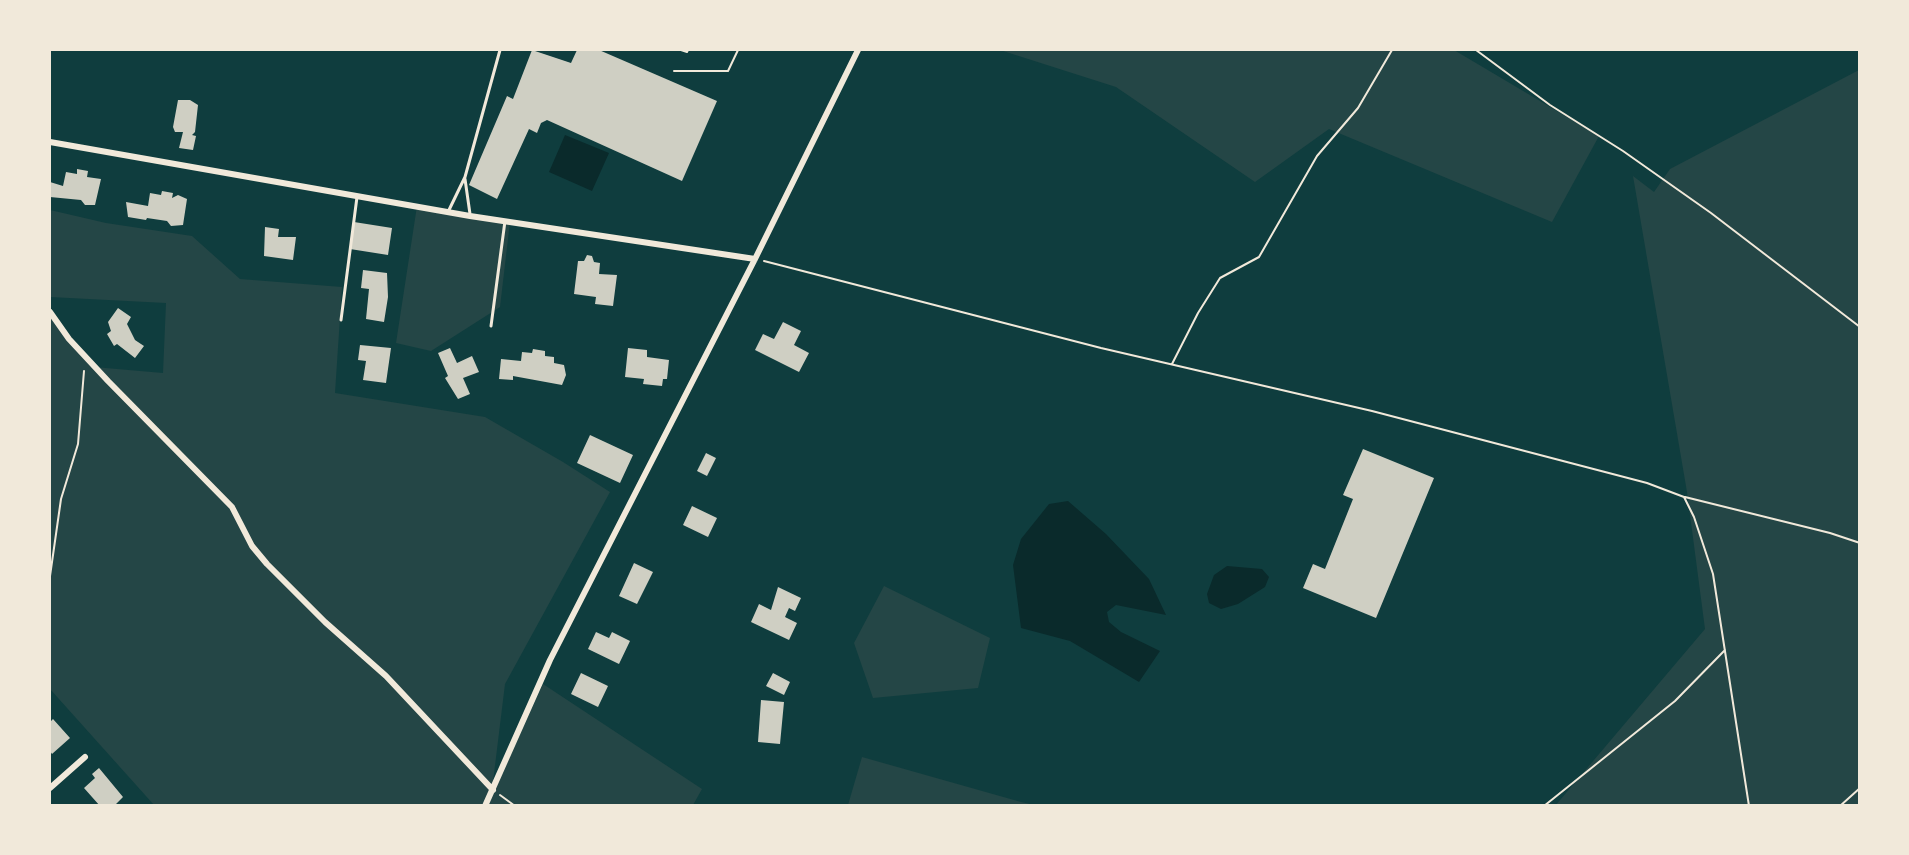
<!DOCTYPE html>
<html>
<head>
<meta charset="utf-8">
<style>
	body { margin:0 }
	#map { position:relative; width:1909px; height:855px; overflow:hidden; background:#0f3d3e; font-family:Montserrat,sans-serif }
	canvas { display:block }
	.frame { position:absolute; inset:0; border:51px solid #f1e9da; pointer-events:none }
</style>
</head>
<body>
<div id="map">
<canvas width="1909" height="855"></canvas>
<div class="frame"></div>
</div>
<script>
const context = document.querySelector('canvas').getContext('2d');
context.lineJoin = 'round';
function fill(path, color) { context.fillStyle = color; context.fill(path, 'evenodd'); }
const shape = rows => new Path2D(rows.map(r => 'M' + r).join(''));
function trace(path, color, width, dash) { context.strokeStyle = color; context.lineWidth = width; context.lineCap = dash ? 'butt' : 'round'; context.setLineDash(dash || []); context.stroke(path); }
fill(shape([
	[1000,50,1454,50,1599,136,1552,222,1329,129,1255,182,1116,87],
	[1859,70,1859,805,1555,806,1705,629,1687,492,1633,176,1654,192,1670,169],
	[417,206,510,222,500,307,431,351,396,343],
	[50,210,106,223,192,236,240,279,342,287,335,393,485,417,563,462,610,492,505,684,491,798,543,684,702,789,693,805,154,805,50,689,50,313,94,367,163,373,166,303,50,297],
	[884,586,990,638,978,688,873,698,854,643],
	[862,757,1021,802,1034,805,848,805]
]), '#244646');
fill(shape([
	[565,135,609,153,592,191,549,172],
	[1068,501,1106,534,1149,579,1166,615,1116,605,1107,612,1109,622,1121,632,1160,651,1139,682,1070,641,1021,628,1013,565,1021,539,1049,504],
	[1227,566,1262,569,1269,577,1265,587,1238,604,1221,609,1209,603,1207,594,1214,575]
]), '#0a2a2b');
fill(shape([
	[532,50,571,63,577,50,599,50,717,101,682,181,547,120,541,123,537,133,529,129,497,199,469,185,507,96,513,99],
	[178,100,190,100,198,105,195,132,192,135,196,136,193,150,179,148,183,132,175,132,173,127],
	[77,169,88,171,87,177,101,179,95,205,85,205,81,200,50,197,50,182,63,186,66,172,77,174],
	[162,191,173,193,172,198,178,195,187,199,183,225,171,226,167,221,147,218,146,220,128,217,126,202,148,206,150,193,161,195],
	[354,222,392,228,388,255,350,249],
	[265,227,279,229,278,237,296,237,293,260,264,256],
	[587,255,592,256,594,262,600,263,599,274,617,275,613,306,595,304,596,297,574,294,578,261,584,261],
	[363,270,387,273,388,297,384,322,366,319,369,289,361,288],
	[118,308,131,317,127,324,135,340,144,346,135,358,117,344,114,346,107,334,111,331,108,322],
	[783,322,801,331,794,345,809,353,799,372,755,350,763,334,774,339],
	[360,345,391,348,386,383,363,380,366,361,358,360],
	[450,348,457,363,472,356,479,372,463,378,470,394,458,399,445,378,448,376,438,353],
	[628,348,647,350,647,357,669,360,667,379,663,379,662,386,643,384,644,379,625,377],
	[533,349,545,351,545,356,554,357,554,363,564,365,566,375,562,385,513,376,513,380,499,379,501,359,521,361,522,352,532,353],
	[590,435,633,455,620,483,577,463],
	[1363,449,1434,478,1376,618,1303,588,1313,564,1325,569,1353,499,1343,495],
	[706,453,716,458,707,476,697,471],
	[692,506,717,518,708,537,683,525],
	[634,563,653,572,637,604,619,596],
	[778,587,801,598,795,611,789,608,785,617,797,623,789,640,751,622,759,604,771,610],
	[596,632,609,638,612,632,630,641,619,664,588,649],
	[581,673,608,686,598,707,571,694],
	[773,673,790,682,784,695,766,686],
	[761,700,784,702,780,744,758,742],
	[53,719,70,738,52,754,50,751,50,722],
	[99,768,123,797,114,806,100,806,84,788,95,778,92,774]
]), '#cfcfc3');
trace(shape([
	[681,50,687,52,688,50],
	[1476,50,1550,105,1623,151,1711,213,1860,327],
	[674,71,728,71,738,50],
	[764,261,1101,348,1372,411,1647,483,1684,497,1694,517,1713,574,1749,806],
	[1172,364,1198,313,1220,278,1259,257,1317,156,1358,108,1392,50],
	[1685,497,1830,533,1860,543],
	[50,576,61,499,78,444,84,371],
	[500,795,515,806],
	[1544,806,1675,701,1725,650],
	[1840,806,1860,788]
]), '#f1e9da', 2);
trace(shape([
	[465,179,470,214],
	[448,212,465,177,500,50],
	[341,320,357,197],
	[491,326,505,221]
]), '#f1e9da', 3);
trace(shape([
	[50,142,470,216,755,259],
	[50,312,69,339,108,381,232,507,252,546,267,564,325,622,386,676,493,790],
	[50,788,85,757],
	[485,806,550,660,755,259,858,50]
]), '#f1e9da', 6);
</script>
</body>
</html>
